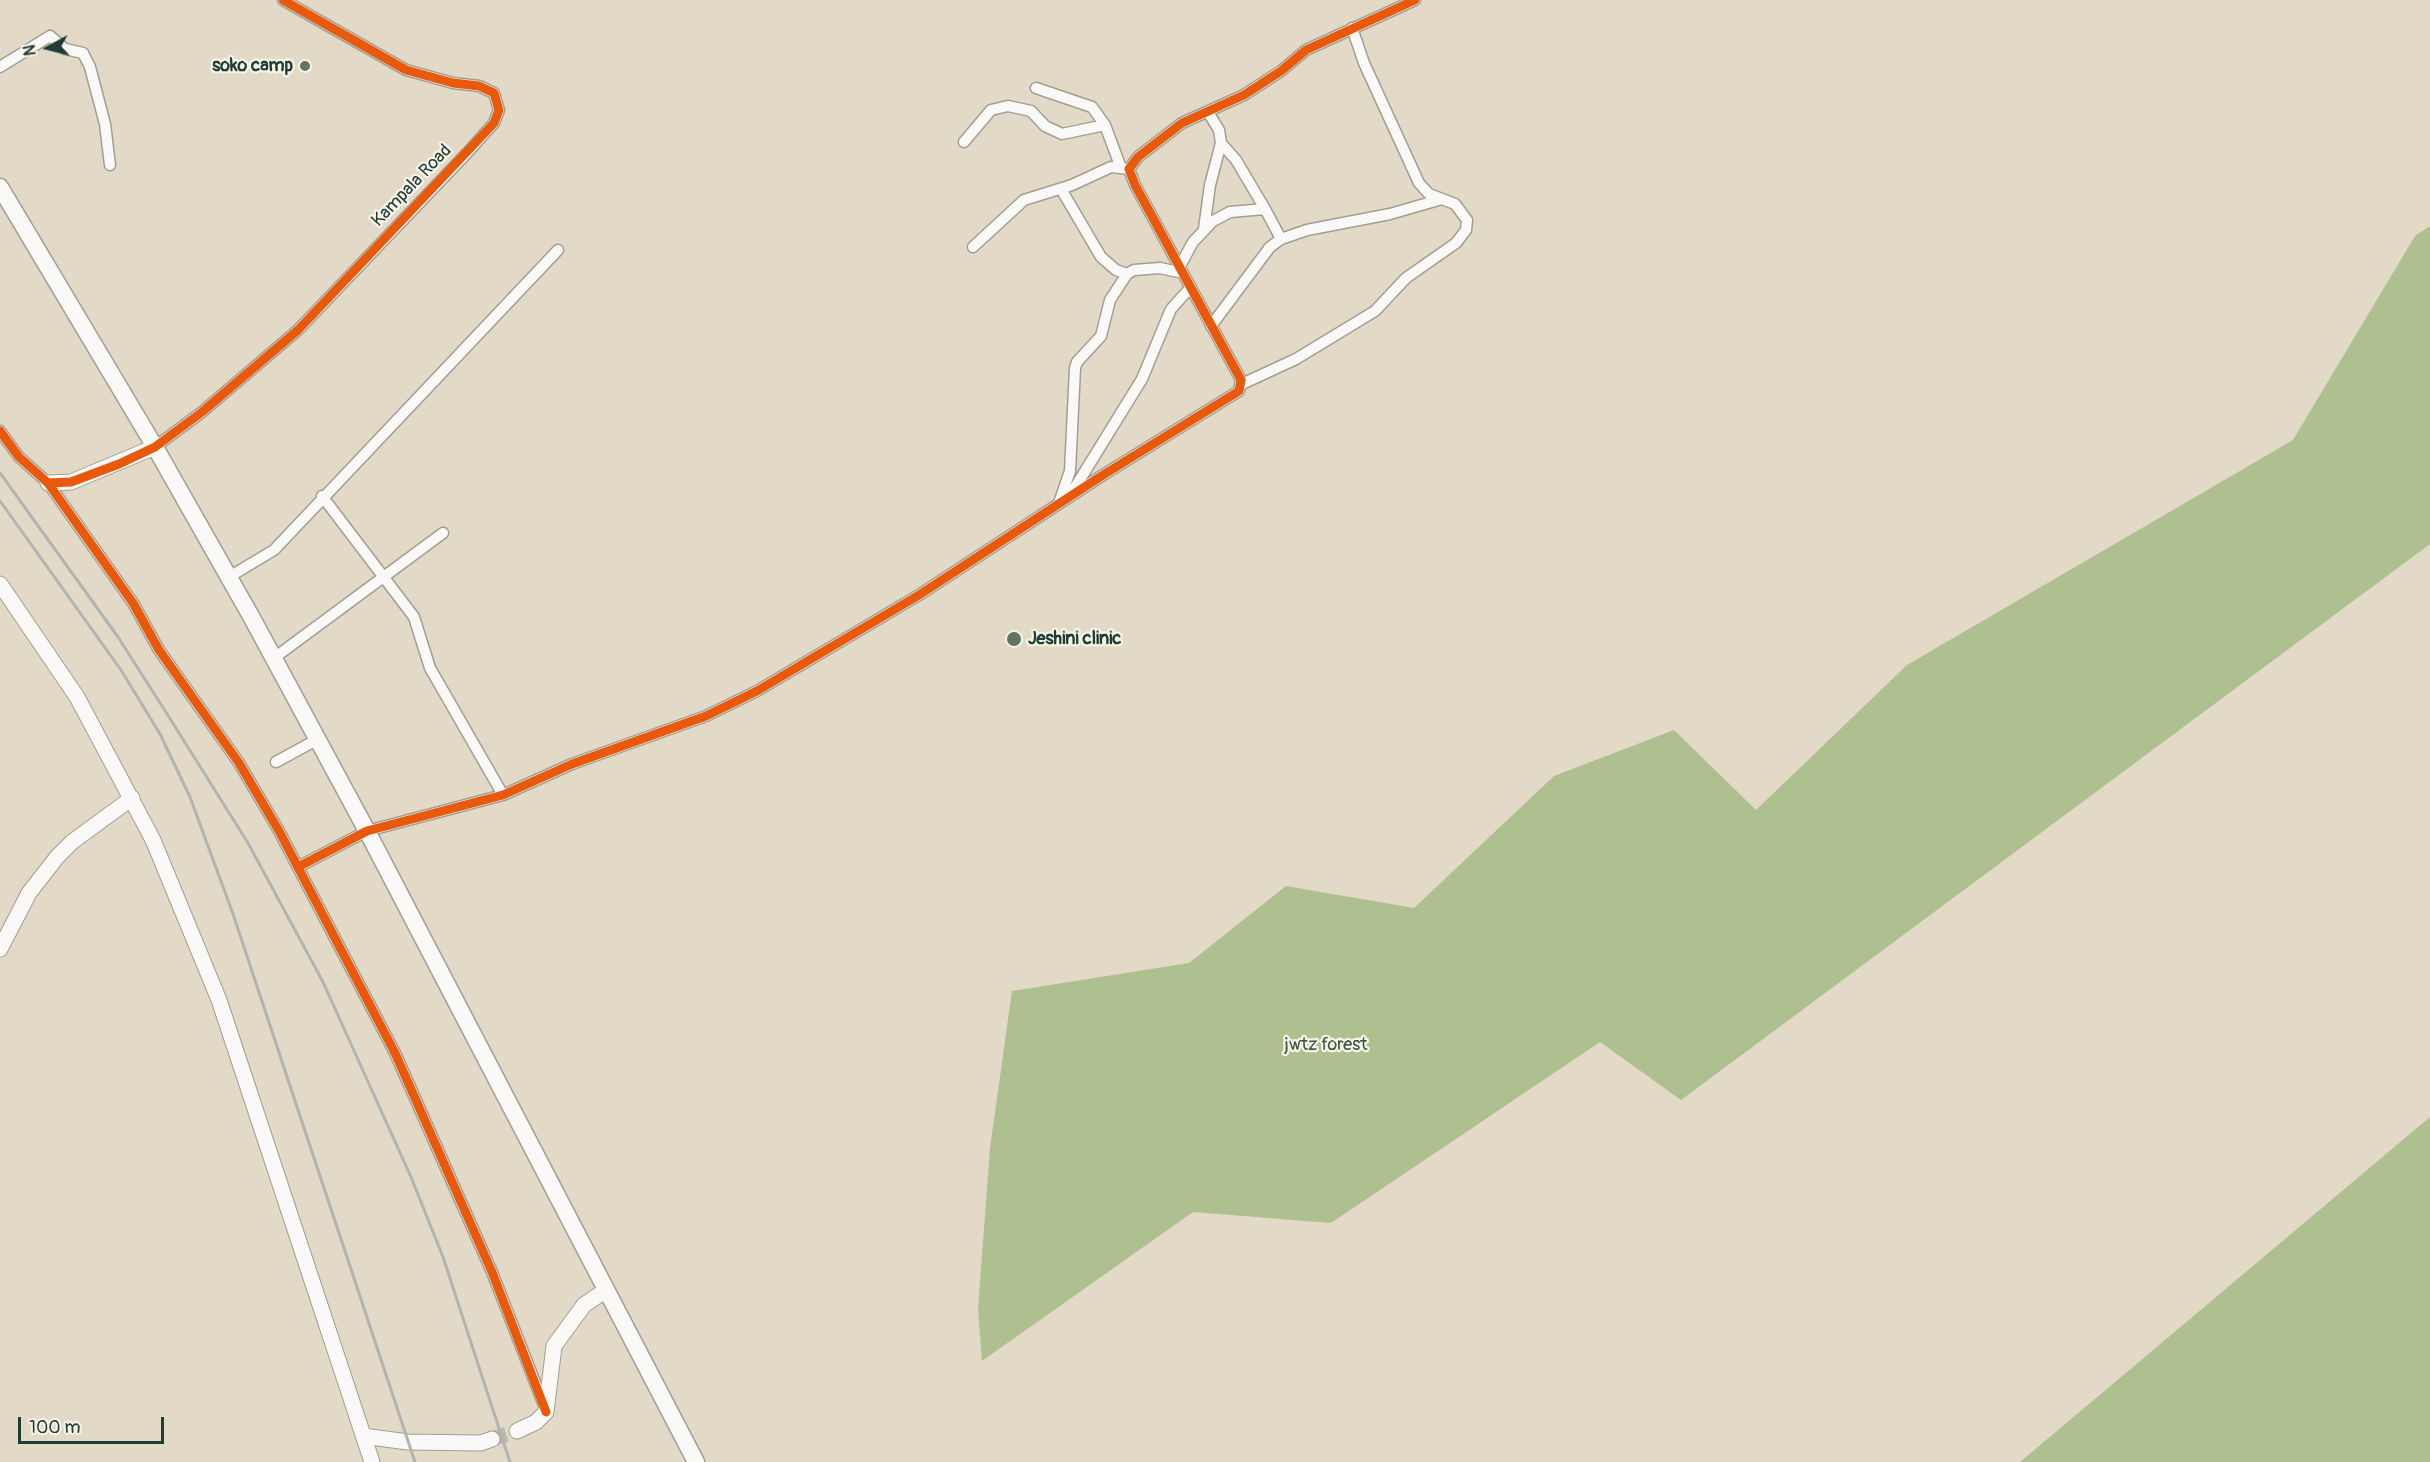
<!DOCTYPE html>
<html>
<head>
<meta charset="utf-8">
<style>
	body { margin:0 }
	#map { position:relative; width:2430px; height:1462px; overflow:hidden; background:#e2d9c7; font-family:Pangolin,sans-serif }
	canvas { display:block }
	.north { position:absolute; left:18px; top:18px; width:60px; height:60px; -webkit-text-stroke:4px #f7f3e8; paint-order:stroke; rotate:263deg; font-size:16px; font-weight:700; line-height:24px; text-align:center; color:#1f3d34 }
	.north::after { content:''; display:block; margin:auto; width:21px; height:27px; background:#1f3d34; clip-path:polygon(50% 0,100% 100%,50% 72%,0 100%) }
	.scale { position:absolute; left:18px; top:1417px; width:146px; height:27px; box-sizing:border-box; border:3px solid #1f3d34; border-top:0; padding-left:8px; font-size:18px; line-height:21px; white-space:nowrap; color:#1f3d34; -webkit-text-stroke:4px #f7f3e8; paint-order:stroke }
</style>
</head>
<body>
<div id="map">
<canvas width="2430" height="1462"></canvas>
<div class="north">N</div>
<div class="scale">100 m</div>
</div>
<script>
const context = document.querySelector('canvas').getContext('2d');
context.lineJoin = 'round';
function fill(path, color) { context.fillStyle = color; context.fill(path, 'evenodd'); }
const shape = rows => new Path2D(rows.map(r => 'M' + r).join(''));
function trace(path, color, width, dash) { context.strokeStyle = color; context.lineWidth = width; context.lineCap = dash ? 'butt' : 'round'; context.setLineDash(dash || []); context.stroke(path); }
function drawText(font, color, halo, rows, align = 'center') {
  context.font = font + ' Pangolin,sans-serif'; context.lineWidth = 4.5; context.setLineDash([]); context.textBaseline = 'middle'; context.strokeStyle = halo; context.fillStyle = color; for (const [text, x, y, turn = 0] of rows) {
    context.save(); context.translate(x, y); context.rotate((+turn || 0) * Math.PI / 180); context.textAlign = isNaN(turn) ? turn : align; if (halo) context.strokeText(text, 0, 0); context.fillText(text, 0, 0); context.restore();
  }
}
fill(shape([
	[2430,226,2430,544,1681,1100,1600,1042,1331,1223,1193,1212,982,1361,978,1309,990,1148,1012,991,1189,963,1286,886,1414,908,1554,776,1674,730,1756,810,1907,665,2293,440,2415,236],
	[2430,1117,2430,1462,2020,1462]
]), '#aec090');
trace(shape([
	[492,1439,517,1431]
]), '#bbbaaa', 15, [15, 8]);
const street = shape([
	[0,67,50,36,65,49,83,53,90,67,105,124,110,165],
	[1036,88,1092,107,1105,125,1121,168],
	[964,142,991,110,1008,106,1031,111,1045,126,1062,134,1105,125],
	[1221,143,1236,160,1265,209],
	[1061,189,1101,257,1116,270,1127,274],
	[1204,229,1210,185,1221,143,1219,130,1208,112],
	[973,247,1024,200,1072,185,1111,167,1129,169],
	[1180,266,1193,242,1213,221,1230,212,1265,209,1281,239],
	[1211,326,1270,247,1281,239,1307,230,1390,214,1442,199],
	[1242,384,1296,359,1375,311,1406,278,1456,243,1466,230,1467,220,1455,204,1429,194,1419,183,1364,63,1352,28],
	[0,431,19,457,48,483,133,603,159,650,239,763,279,831,395,1053,492,1272,545,1408],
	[155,447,202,412,298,330,467,153,494,123,499,110,494,93,479,86,453,83,406,70,283,0],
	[1071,494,1142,379,1171,309,1191,287],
	[322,496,414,617,430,668,503,795],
	[1059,503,1070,471,1075,368,1077,362,1101,336,1110,300,1127,274,1134,270,1160,268,1183,273],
	[229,577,274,550,558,250],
	[274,658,443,533],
	[276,762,318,739],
	[298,867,367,831,503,795,572,764,706,716,757,691,919,595,1103,475,1239,391,1241,380,1135,185,1129,169,1138,157,1182,123,1244,95,1281,71,1306,50,1415,0]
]);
const secondary = shape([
	[48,483,71,482,155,447],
	[0,584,77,697,153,840,219,1000,372,1462],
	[0,949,29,893,57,857,72,842,132,798],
	[517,1431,536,1422,546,1412,554,1346,584,1305,606,1290],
	[363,1436,408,1442,481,1443,492,1439]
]);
const primary = shape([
	[0,187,155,447,252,618,367,831,696,1462]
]);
trace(street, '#a09f93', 13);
trace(secondary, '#a09f93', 17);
trace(primary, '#a09f93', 19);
trace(street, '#fbf9f7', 10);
trace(secondary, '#fbf9f7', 15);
trace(primary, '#fbf9f7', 16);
trace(shape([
	[0,473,118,637,169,717,248,843,323,982,411,1177,443,1257,510,1462],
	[0,501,121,670,160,734,190,797,233,914,415,1462]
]), '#b2b4b0', 3);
trace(shape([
	[0,431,19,457,48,483,133,603,159,650,239,763,279,831,395,1053,492,1272,546,1412],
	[48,483,71,482,119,464,155,447,202,412,298,330,494,123,499,110,494,93,479,86,453,83,406,70,283,0],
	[298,867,367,831,503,795,572,764,706,716,757,691,919,595,1103,475,1239,391,1241,380,1135,185,1129,169,1138,157,1182,123,1244,95,1281,71,1306,50,1415,0]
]), '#e8590c', 9);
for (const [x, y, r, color] of [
	[305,66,6,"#637467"],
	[1014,639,8,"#637467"]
]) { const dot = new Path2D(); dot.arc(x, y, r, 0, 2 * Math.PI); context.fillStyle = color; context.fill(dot); trace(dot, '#f7f3e8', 2); }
drawText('bold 18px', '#1f3d34', '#f7f3e8', [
	["soko camp",293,66],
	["Jeshini clinic",1028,639,"left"]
], 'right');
drawText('18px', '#1f3d34', '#f7f3e8', [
	["Kampala Road",412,186,-46]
]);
drawText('18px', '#3a5940', '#f7f3e8', [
	["jwtz forest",1326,1045]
]);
</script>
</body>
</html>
